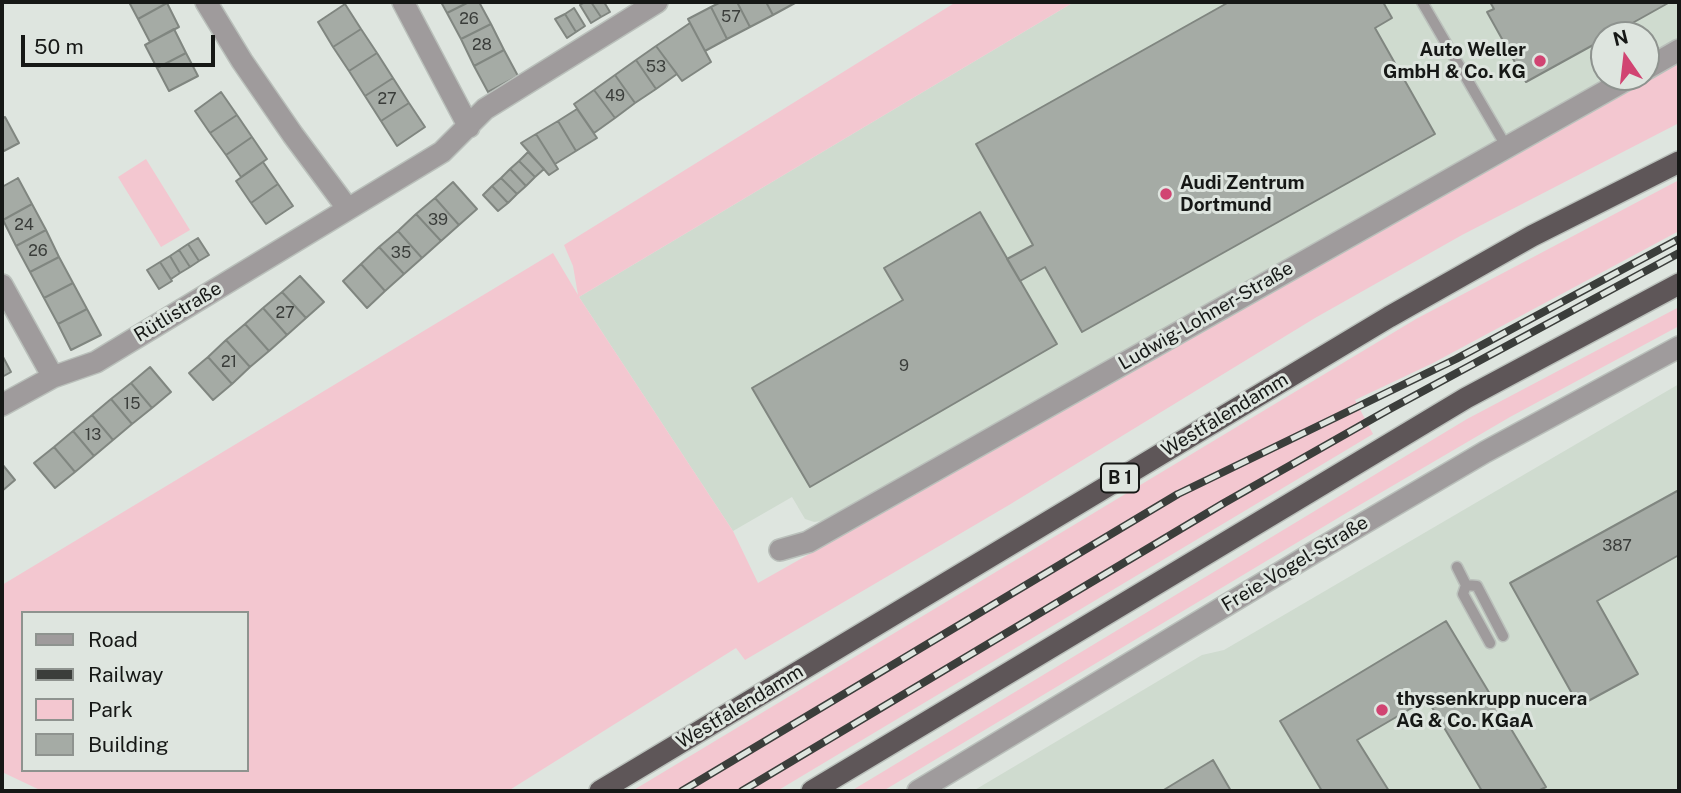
<!DOCTYPE html>
<html>
<head>
<meta charset="utf-8">
<style>
	body { margin:0 }
	#map { position:relative; width:1681px; height:793px; overflow:hidden; background:#dee5df; font-family:"Public Sans",sans-serif }
	canvas { display:block }
	.frame { position:absolute; inset:0; border:4px solid #161816; pointer-events:none }
	.legend { position:absolute; left:21px; top:611px; width:228px; height:161px; box-sizing:border-box; background:#dee5df; border:2px solid #8e938f; margin:0; padding:9px 12px; list-style:none; font-size:21px; color:#161816 }
	.legend li { display:flex; align-items:center; gap:14px; height:35px }
	.legend b { width:35px; border:2px solid #8e938f }
	.north { position:absolute; left:1590px; top:21px; width:70px; height:70px; box-sizing:border-box; background:#dee5df; border:2px solid #8e938f; border-radius:50%; rotate:346deg; font-size:19px; font-weight:700; line-height:28px; text-align:center; color:#161816 }
	.north::after { content:''; display:block; margin:auto; width:24px; height:32px; background:#d14472; clip-path:polygon(50% 0,100% 100%,50% 72%,0 100%) }
	.scale { position:absolute; left:21px; top:35px; width:194px; height:32px; box-sizing:border-box; border:4px solid #161816; border-top:0; padding-left:9px; font-size:21px; line-height:24px; white-space:nowrap; color:#161816; -webkit-text-stroke:5px #dee5df; paint-order:stroke }
</style>
</head>
<body>
<div id="map">
<canvas width="1681" height="793"></canvas>
<div class="frame"></div>
<ul class="legend">
<li><b style="height:9px;background:#9f9b9c"></b>Road</li>
<li><b style="height:9px;background:#3b3e3b"></b>Railway</li>
<li><b style="height:19px;background:#f3c7d0"></b>Park</li>
<li><b style="height:19px;background:#a5aba5"></b>Building</li>
</ul>
<div class="north">N</div>
<div class="scale">50 m</div>
</div>
<script>
const context = document.querySelector('canvas').getContext('2d');
context.lineJoin = 'round';
function fill(path, color) { context.fillStyle = color; context.fill(path, 'evenodd'); }
const shape = rows => new Path2D(rows.map(r => 'M' + r).join(''));
function trace(path, color, width, dash) { context.strokeStyle = color; context.lineWidth = width; context.lineCap = dash ? 'butt' : 'round'; context.setLineDash(dash || []); context.stroke(path); }
function drawText(font, color, halo, rows, align = 'center') {
  context.font = font + ' "Public Sans",sans-serif'; context.lineWidth = 6; context.setLineDash([]); context.textBaseline = 'middle'; context.strokeStyle = halo; context.fillStyle = color; for (const [text, x, y, turn = 0] of rows) {
    context.save(); context.translate(x, y); context.rotate((+turn || 0) * Math.PI / 180); context.textAlign = isNaN(turn) ? turn : align; if (halo) context.strokeText(text, 0, 0); context.fillText(text, 0, 0); context.restore();
  }
}
fill(shape([
	[1074,2,1679,2,1679,39,1646,58,1646,35,1604,35,1604,77,1612,77,822,521,814,522,805,519,792,497,733,531,579,297],
	[1679,384,1679,791,973,791,1202,655,1224,650]
]), '#cfdbcf');
fill(shape([
	[956,2,1074,2,579,297,733,531,758,583,1679,63,1679,123,1462,235,1315,318,1009,505,745,660,736,648,508,791,42,791,2,772,2,585,553,253,578,295,573,266,564,245],
	[23,613,247,613,247,770,23,770],
	[146,159,190,230,161,247,118,177],
	[1679,180,1679,231,1433,363,1355,400,1373,434,777,791,632,791,1416,319],
	[1679,307,1679,326,1510,417,1358,506,883,791,851,791,1467,419]
]), '#f3c7d0');
const building = shape([
	[129,2,166,2,167,3,138,19,129,2],
	[441,2,469,2,447,13,441,2],
	[469,2,479,2,491,24,461,39,447,13,469,2],
	[585,2,591,2,601,17,591,23,580,5,585,2],
	[591,2,604,2,610,12,601,17,591,2],
	[721,2,737,2,750,27,727,39,711,7,721,2],
	[737,2,766,2,773,15,750,27,737,2],
	[766,2,794,2,795,3,773,15,766,2],
	[1229,2,1383,2,1392,18,1375,28,1435,134,1082,332,1045,267,1020,281,1007,259,1033,245,976,144,1229,2],
	[1490,2,1670,2,1611,35,1604,35,1604,39,1526,82,1487,12,1494,9,1490,2],
	[167,3,179,27,150,42,138,19,167,3],
	[345,4,361,29,333,47,318,22,345,4],
	[711,7,727,39,705,51,688,19,711,7],
	[574,8,585,26,576,32,565,14,574,8],
	[565,14,576,32,567,38,555,19,565,14],
	[690,23,711,62,682,81,656,46,690,23],
	[491,24,504,50,474,66,461,39,491,24],
	[174,29,186,53,157,68,145,45,174,29],
	[361,29,377,53,349,71,333,47,361,29],
	[656,46,677,74,656,89,636,60,656,46],
	[504,50,518,76,488,92,474,66,504,50],
	[186,53,198,76,169,91,157,68,186,53],
	[377,53,393,78,365,96,349,71,377,53],
	[636,60,656,89,635,103,615,75,636,60],
	[615,75,635,103,615,118,594,90,615,75],
	[393,78,409,103,381,121,365,96,393,78],
	[594,90,615,118,594,133,574,104,594,90],
	[221,92,237,115,210,133,195,111,221,92],
	[409,103,425,127,397,146,381,121,409,103],
	[577,109,597,138,576,151,558,121,577,109],
	[237,115,252,137,226,155,210,133,237,115],
	[5,117,19,143,2,152,2,119,5,117],
	[558,121,576,151,555,164,536,134,558,121],
	[536,134,558,169,549,175,521,143,536,134],
	[252,137,267,159,241,177,226,155,252,137],
	[528,152,544,169,535,177,519,161,528,152],
	[519,161,535,177,526,186,510,169,519,161],
	[263,162,278,184,251,203,236,181,263,162],
	[510,169,526,186,517,194,501,178,510,169],
	[18,178,32,204,3,220,2,187,18,178],
	[501,178,517,194,508,203,492,186,501,178],
	[453,182,477,209,459,225,435,198,453,182],
	[278,184,293,206,266,224,251,203,278,184],
	[492,186,508,203,498,211,483,195,492,186],
	[435,198,459,225,441,241,416,214,435,198],
	[32,204,46,230,16,246,3,220,32,204],
	[980,212,1057,344,810,487,752,388,903,300,884,268,980,212],
	[416,214,441,241,422,258,398,231,416,214],
	[46,230,59,257,30,272,16,246,46,230],
	[398,231,422,258,404,274,379,247,398,231],
	[198,238,209,255,199,261,188,244,198,238],
	[188,244,199,261,190,267,179,250,188,244],
	[379,247,404,274,385,291,361,264,379,247],
	[179,250,190,267,180,273,170,256,179,250],
	[170,256,180,273,171,279,160,262,170,256],
	[59,257,73,283,44,298,30,272,59,257],
	[160,262,172,281,159,289,147,270,160,262],
	[361,264,385,291,367,308,343,281,361,264],
	[300,276,324,302,306,318,282,292,300,276],
	[73,283,87,309,58,324,44,298,73,283],
	[282,292,306,318,287,335,263,308,282,292],
	[263,308,287,335,269,351,245,324,263,308],
	[87,309,101,335,71,350,58,324,87,309],
	[245,324,269,351,250,367,226,340,245,324],
	[226,340,250,367,232,384,208,357,226,340],
	[2,355,11,372,2,377,2,355],
	[208,357,232,384,213,400,189,373,208,357],
	[150,367,171,392,152,408,131,383,150,367],
	[131,383,152,408,132,424,111,399,131,383],
	[111,399,132,424,113,440,92,415,111,399],
	[92,415,113,440,94,456,73,431,92,415],
	[73,431,94,456,75,472,54,447,73,431],
	[54,447,75,472,55,488,34,463,54,447],
	[2,464,15,480,2,491,2,464],
	[1679,490,1679,555,1597,601,1638,674,1579,706,1510,583,1679,490],
	[1446,621,1546,787,1538,791,1482,791,1427,699,1357,740,1389,791,1322,791,1280,721,1446,621],
	[1213,760,1231,791,1162,791,1213,760]
]);
fill(building, '#a5aba5');
trace(building, '#808680', 2);
const service = shape([
	[1422,2,1506,146],
	[1457,567,1466,585,1463,594,1490,643],
	[1466,585,1477,586,1503,636]
]);
const minor = shape([
	[206,2,242,61,293,135,348,209],
	[403,2,469,127],
	[1646,69,1679,50],
	[2,285,53,377],
	[2,405,53,377,96,362,442,152,485,109,657,2],
	[780,550,808,542,1631,77]
]);
const tertiary = shape([
	[918,791,1313,553,1485,452,1679,347]
]);
const trunk = shape([
	[600,791,1389,317,1532,236,1679,162],
	[812,791,1466,398,1679,284]
]);
trace(service, '#bac0bb', 13);
trace(minor, '#bac0bb', 24);
trace(tertiary, '#bac0bb', 24);
trace(trunk, '#bac0bb', 24);
trace(service, '#9f9b9c', 10);
trace(minor, '#9f9b9c', 21);
trace(tertiary, '#9f9b9c', 21);
trace(trunk, '#5e5658', 21);
const rail = shape([
	[682,791,1178,494,1456,359,1679,239],
	[742,791,1224,503,1388,410,1679,253]
]);
trace(rail, '#3b3e3b', 8);
trace(rail, '#dee5df', 5, [16]);
for (const [x, y, r, color] of [
	[1540,61,7,"#d14472"],
	[1166,194,7,"#d14472"],
	[1382,710,7,"#d14472"]
]) { const dot = new Path2D(); dot.arc(x, y, r, 0, 2 * Math.PI); context.fillStyle = color; context.fill(dot); trace(dot, '#dee5df', 2.5); }
drawText('16px', '#3a3d3a', null, [
	["57",731,17],
	["26",469,19],
	["28",482,45],
	["53",656,67],
	["49",615,96],
	["27",387,99],
	["39",438,220],
	["24",24,225],
	["26",38,251],
	["35",401,253],
	["27",285,313],
	["21",229,362],
	["9",904,366],
	["15",132,404],
	["13",93,435],
	["387",1617,546]
]);
for (const [x, y, w] of [
	[1120,478,38]
]) { const box = new Path2D(); box.roundRect(x - w / 2, y - 14.5, w, 29, 5); context.fillStyle = '#dee5df'; context.fill(box); trace(box, '#161816', 2); }
drawText('bold 18px', '#161816', null, [
	["B 1",1120,478]
]);
drawText('bold 19px', '#161816', '#dee5df', [
	["Auto Weller",1526,50,"right"],
	["GmbH & Co. KG",1526,72,"right"],
	["Audi Zentrum",1180,183],
	["Dortmund",1180,205],
	["thyssenkrupp nucera",1396,699],
	["AG & Co. KGaA",1396,721]
], 'left');
drawText('19px', '#161816', '#dee5df', [
	["Rütlistraße",178,312,-31],
	["Ludwig-Lohner-Straße",1206,316,-30],
	["Westfalendamm",1225,415,-31],
	["Freie-Vogel-Straße",1295,564,-31],
	["Westfalendamm",740,707,-31]
]);
</script>
</body>
</html>
